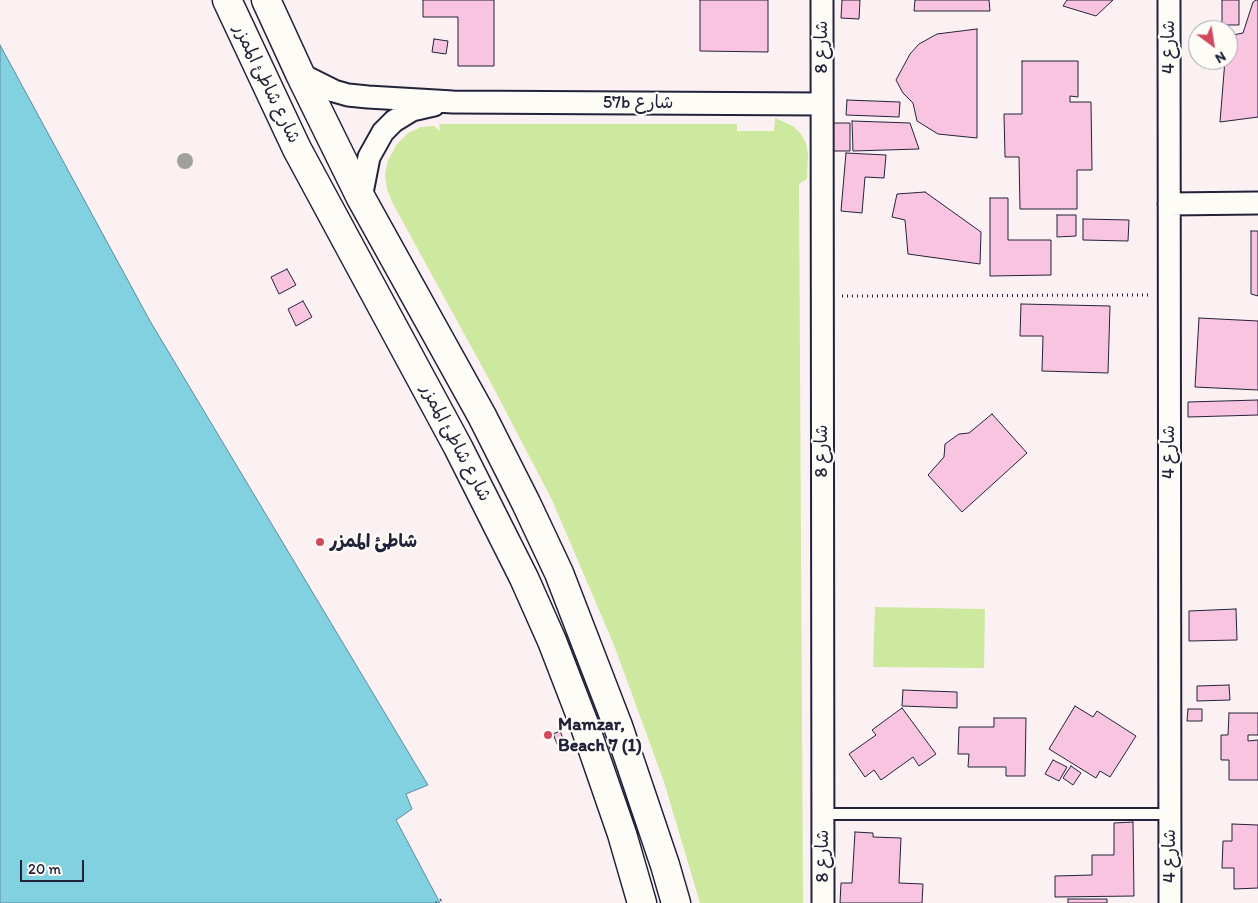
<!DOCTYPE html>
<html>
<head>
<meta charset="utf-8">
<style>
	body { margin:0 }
	#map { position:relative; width:1258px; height:903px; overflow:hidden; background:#fcf1f2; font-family:Itim,sans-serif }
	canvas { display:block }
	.north { position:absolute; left:1188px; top:20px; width:50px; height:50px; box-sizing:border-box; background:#fdfcf7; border:1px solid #a5a5ac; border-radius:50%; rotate:149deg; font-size:14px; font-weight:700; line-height:20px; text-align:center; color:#22223b }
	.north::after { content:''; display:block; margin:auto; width:18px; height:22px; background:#d1495b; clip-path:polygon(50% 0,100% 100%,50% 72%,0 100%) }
	.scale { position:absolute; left:20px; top:860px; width:64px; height:22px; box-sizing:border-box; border:2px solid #22223b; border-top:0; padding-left:6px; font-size:15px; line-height:18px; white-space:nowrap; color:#22223b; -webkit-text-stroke:4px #fdfcf7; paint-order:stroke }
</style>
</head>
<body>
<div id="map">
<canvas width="1258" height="903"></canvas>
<div class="north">N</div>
<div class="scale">20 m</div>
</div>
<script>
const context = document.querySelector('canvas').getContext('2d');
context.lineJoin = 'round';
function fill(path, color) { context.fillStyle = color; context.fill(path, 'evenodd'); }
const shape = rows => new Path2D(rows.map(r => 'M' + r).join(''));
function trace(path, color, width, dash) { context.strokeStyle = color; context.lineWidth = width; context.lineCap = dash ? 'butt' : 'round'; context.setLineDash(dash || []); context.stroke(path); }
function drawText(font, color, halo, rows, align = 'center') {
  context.font = font + ' Itim,"Playpen Sans Arabic",sans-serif'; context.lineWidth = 4.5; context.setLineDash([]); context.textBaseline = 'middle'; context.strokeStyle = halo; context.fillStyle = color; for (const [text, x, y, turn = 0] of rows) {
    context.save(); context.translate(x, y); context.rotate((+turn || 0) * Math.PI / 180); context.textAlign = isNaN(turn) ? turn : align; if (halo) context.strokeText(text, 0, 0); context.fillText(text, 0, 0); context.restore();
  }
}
fill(shape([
	[775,118,793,126,801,134,806,143,808,154,807,179,799,184,803,903,700,903,664,782,614,645,552,500,490,381,392,202,387,189,385,174,388,160,397,144,408,133,421,127,434,126,440,131,439,124,737,124,737,131,774,131],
	[875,607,985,609,984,668,873,667]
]), '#cde89f');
const water = shape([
	[0,45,150,321,428,785,406,794,412,809,396,820,440,903,0,903,0,45]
]);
fill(water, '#82d1e0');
trace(water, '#5c8b9e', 1);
const building = shape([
	[423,0,494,0,494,66,458,66,458,17,423,17,423,0],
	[700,0,768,0,768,52,700,51,700,0],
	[842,0,860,0,859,19,841,18,842,0],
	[915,0,989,0,990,11,914,11,915,0],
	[1067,0,1113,0,1096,16,1063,6,1067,0],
	[1222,0,1239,0,1239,25,1222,25,1222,0],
	[1256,0,1258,0,1258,117,1220,122,1225,60,1228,60,1228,36,1243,33,1253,2,1256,0],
	[977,29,977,138,938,134,917,121,913,103,903,93,896,80,910,54,919,44,937,34,977,29],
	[434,39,448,41,446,54,432,52,434,39],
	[1022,61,1078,61,1078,97,1070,96,1070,102,1091,102,1092,170,1077,170,1077,209,1020,209,1019,157,1005,157,1004,114,1022,114,1022,61],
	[847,100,900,102,899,117,846,115,847,100],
	[852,121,910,123,919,149,853,151,852,121],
	[832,123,850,123,850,151,831,151,832,123],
	[846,153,886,155,884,178,865,177,862,213,841,211,846,153],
	[925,192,981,232,980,264,908,254,905,220,892,217,897,194,925,192],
	[990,198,1008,198,1008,240,1051,240,1051,275,990,276,990,198],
	[1057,215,1076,215,1076,236,1057,237,1057,215],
	[1083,219,1129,220,1128,241,1083,240,1083,219],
	[1251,231,1258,231,1258,296,1251,294,1251,231],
	[287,269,296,285,279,294,271,277,287,269],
	[303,301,312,317,296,326,288,309,303,301],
	[1021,304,1110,306,1108,373,1042,371,1043,336,1020,336,1021,304],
	[1199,318,1258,321,1258,390,1195,387,1199,318],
	[1258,400,1258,415,1188,417,1188,402,1258,400],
	[992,414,1027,453,962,512,928,475,944,457,945,444,959,434,969,433,992,414],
	[1236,609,1237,640,1189,641,1189,611,1236,609],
	[1229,685,1230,700,1197,701,1197,686,1229,685],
	[903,690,957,692,957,708,902,706,903,690],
	[1075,706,1093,717,1097,711,1136,736,1110,777,1100,771,1096,778,1049,749,1075,706],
	[902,708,936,754,919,766,913,757,881,780,874,770,865,777,849,754,876,735,872,730,902,708],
	[1188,709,1202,709,1202,721,1187,721,1188,709],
	[1229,713,1258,713,1258,735,1248,735,1248,741,1258,740,1258,780,1229,780,1229,760,1221,760,1221,735,1228,735,1229,713],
	[994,718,1026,718,1025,776,1006,776,1006,767,968,767,969,754,958,754,959,727,994,727,994,718],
	[560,731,567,748,560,751,553,734,560,731],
	[1053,760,1067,767,1059,781,1045,774,1053,760],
	[1071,766,1081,773,1073,785,1063,778,1071,766],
	[1133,822,1134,896,1055,897,1055,876,1092,875,1092,855,1114,855,1114,823,1133,822],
	[1232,824,1258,825,1258,888,1234,889,1234,868,1222,868,1223,841,1232,841,1232,824],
	[855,832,873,833,873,837,901,838,899,883,923,884,922,903,840,903,841,883,852,883,855,832],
	[1068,899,1107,899,1107,903,1068,903,1068,899]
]);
fill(building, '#f9c4e0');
trace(building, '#22223b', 1);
const lane = shape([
	[823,814,1170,814]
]);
const street = shape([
	[822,0,823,903],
	[1169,0,1170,903],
	[300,74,334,91,348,95,368,97,453,102,822,104],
	[361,198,369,157,383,132,394,121,412,110,434,105],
	[1169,204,1258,203]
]);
const secondary = shape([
	[227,0,297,149,458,447,524,578,552,641,584,724,622,834,642,903],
	[266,0,300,74,361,198,482,416,526,503,559,573,618,726,665,865,676,903]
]);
trace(lane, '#22223b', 14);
trace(street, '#22223b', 25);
trace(secondary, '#22223b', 31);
trace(shape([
	[842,296,1149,295],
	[436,903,444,898]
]), '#22223b', 3, [1, 4]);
trace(lane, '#fdfcf7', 10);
trace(street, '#fdfcf7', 21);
trace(secondary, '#fdfcf7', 28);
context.fillStyle = '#a0a09e';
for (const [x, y] of [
	[185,161]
]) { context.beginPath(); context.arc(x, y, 8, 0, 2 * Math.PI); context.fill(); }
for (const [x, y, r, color] of [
	[320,542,5,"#d1495b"],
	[548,735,5,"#d1495b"]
]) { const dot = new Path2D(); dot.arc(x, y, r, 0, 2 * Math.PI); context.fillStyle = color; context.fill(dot); trace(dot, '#fdfcf7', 2); }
drawText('18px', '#22223b', '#fdfcf7', [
	["شارع 8",822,47,-90],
	["شارع 4",1169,47,-90],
	["شارع شاطئ الممزر",266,84,64],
	["57b شارع",638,103],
	["شارع شاطئ الممزر",455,443,62],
	["شارع 8",822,451,-90],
	["شارع 4",1169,452,-90],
	["شارع 8",823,856,-90],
	["شارع 4",1170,856,-90]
]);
drawText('bold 18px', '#22223b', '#fdfcf7', [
	["شاطئ الممزر",330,542],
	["Mamzar,",558,725],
	["Beach 7 (1)",558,746]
], 'left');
</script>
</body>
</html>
